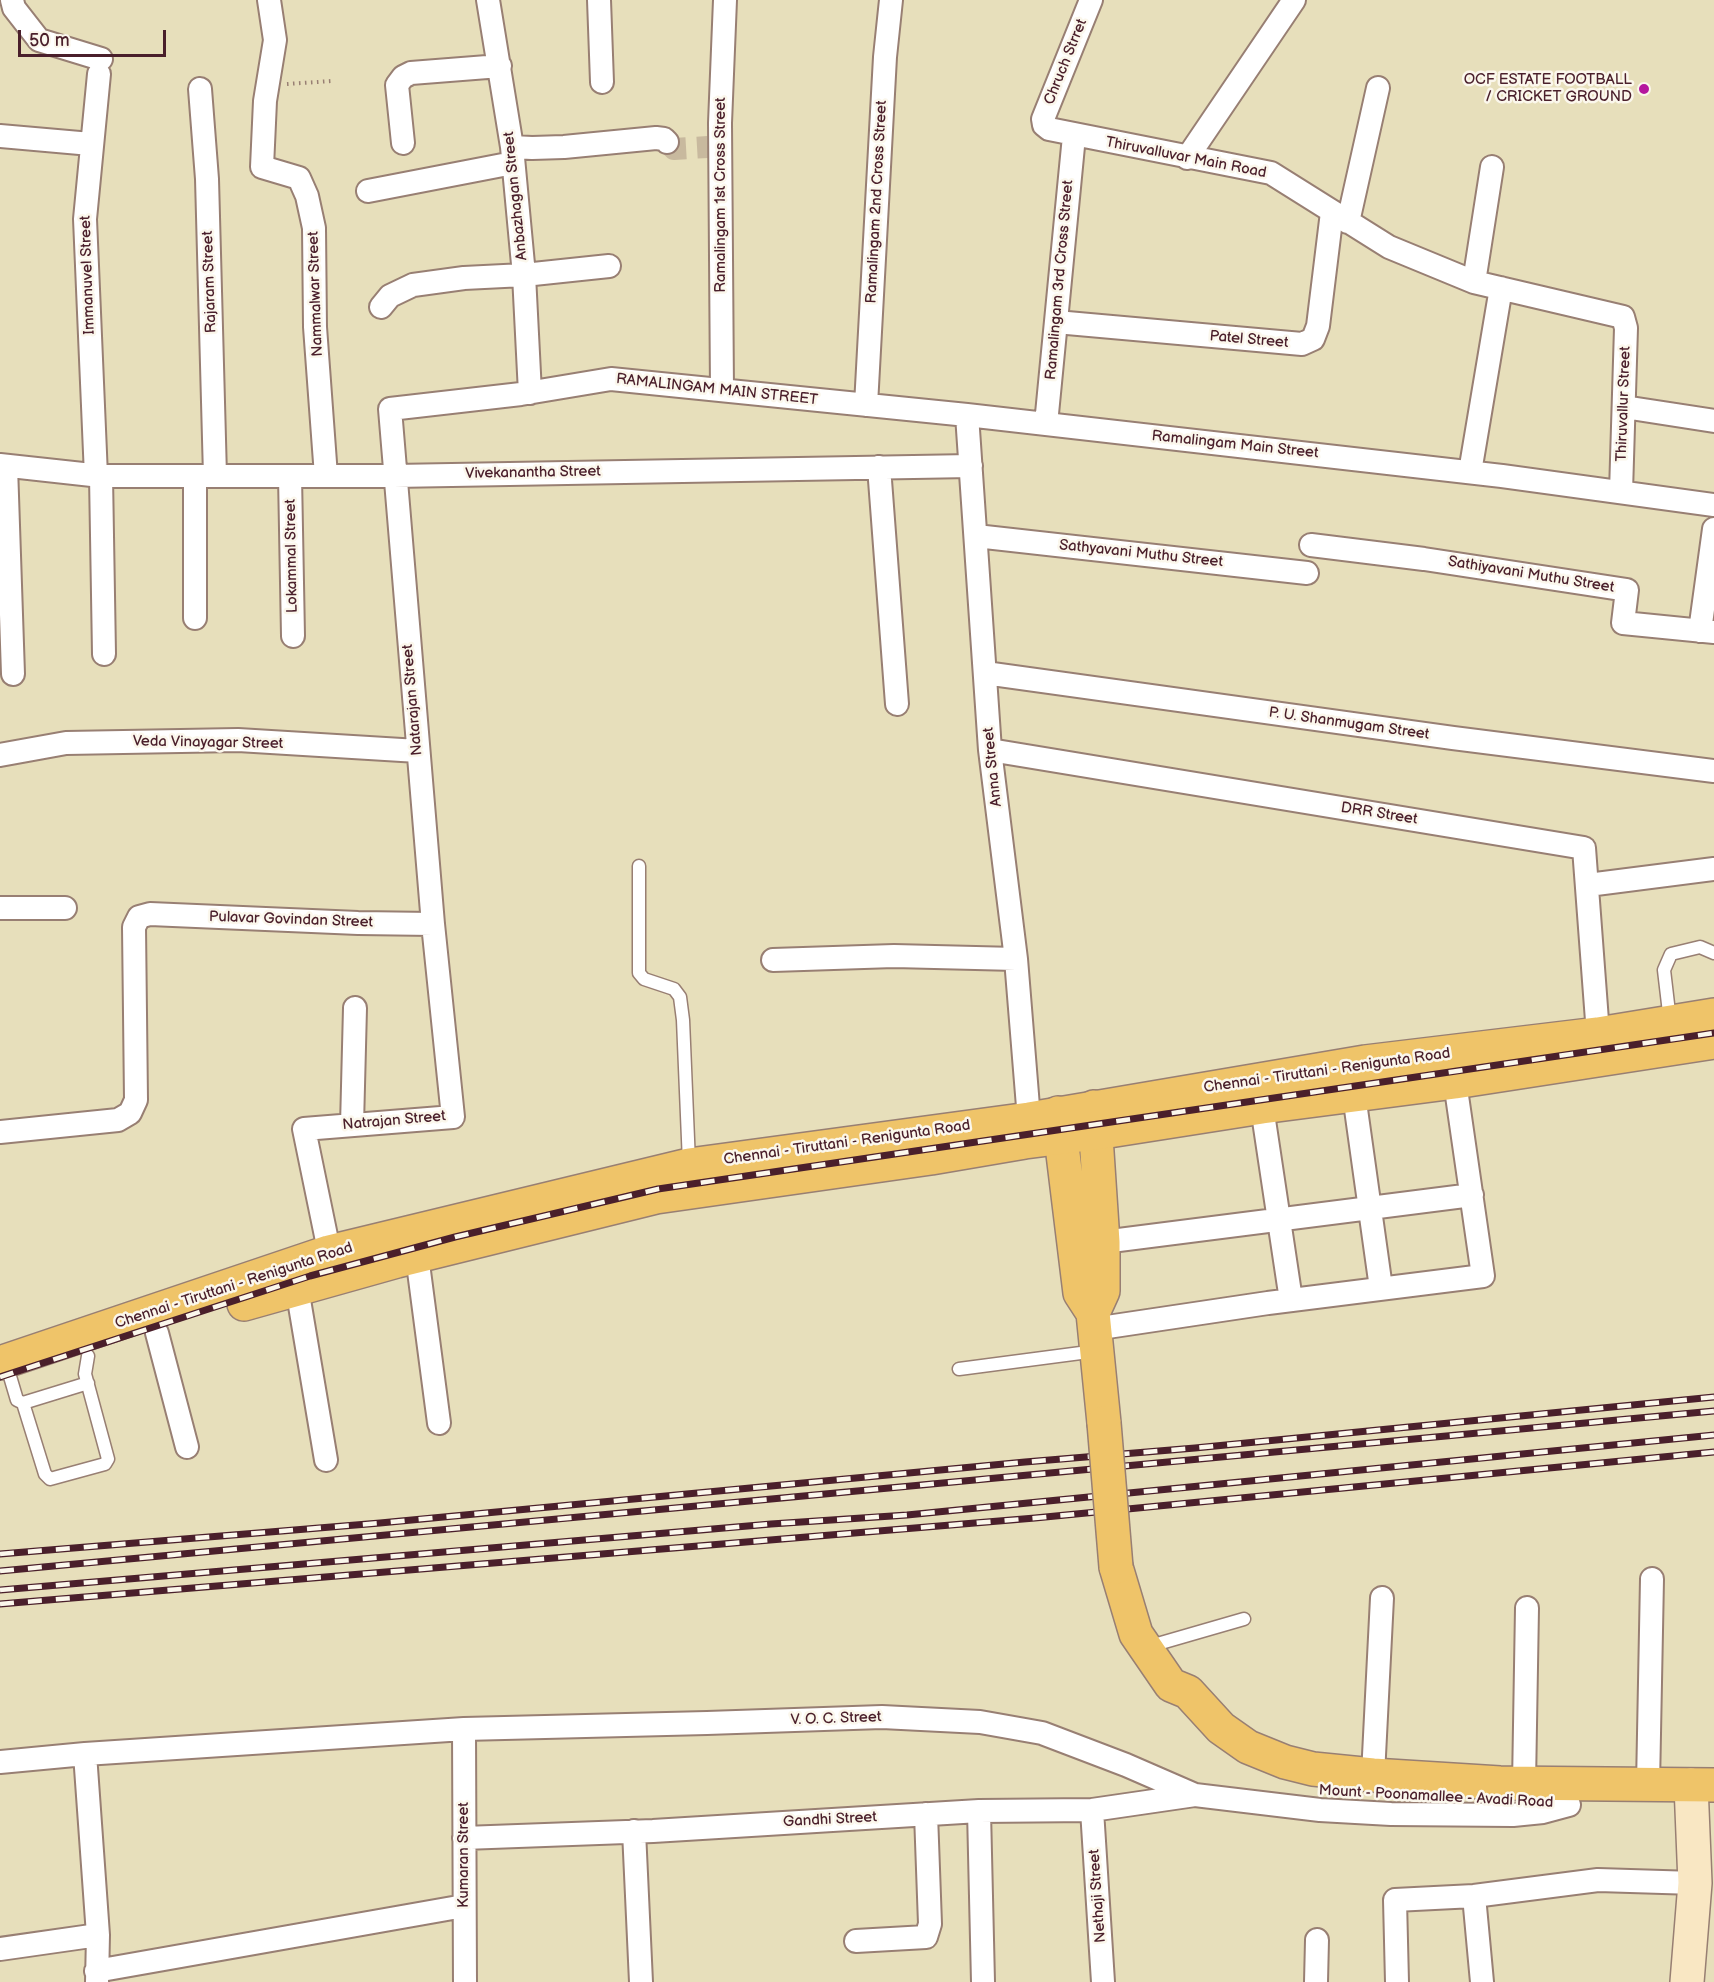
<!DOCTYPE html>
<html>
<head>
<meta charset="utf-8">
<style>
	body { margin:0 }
	#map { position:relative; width:1714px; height:1982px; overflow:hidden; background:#e7dfbb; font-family:"Balsamiq Sans",sans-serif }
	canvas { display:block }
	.scale { position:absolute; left:18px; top:30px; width:148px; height:27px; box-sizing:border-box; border:3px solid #4a1f2b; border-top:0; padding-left:8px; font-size:18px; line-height:21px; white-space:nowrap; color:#4a1f2b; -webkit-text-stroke:4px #fbf7ec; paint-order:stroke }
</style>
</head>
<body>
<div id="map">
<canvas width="1714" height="1982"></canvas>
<div class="scale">50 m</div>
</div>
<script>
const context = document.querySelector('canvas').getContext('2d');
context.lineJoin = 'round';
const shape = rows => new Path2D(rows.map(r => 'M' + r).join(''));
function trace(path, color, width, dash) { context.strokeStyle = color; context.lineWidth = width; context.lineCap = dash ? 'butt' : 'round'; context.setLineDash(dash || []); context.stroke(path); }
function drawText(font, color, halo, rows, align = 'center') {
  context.font = font + ' "Balsamiq Sans",sans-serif'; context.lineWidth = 5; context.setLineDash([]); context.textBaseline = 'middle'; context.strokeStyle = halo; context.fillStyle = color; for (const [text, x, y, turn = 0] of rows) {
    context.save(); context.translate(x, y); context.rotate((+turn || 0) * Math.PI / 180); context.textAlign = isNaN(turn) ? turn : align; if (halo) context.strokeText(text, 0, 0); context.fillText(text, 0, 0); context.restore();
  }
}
trace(shape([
	[667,142,674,149,708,147]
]), '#c8b99e', 22, [22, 11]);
const lane = shape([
	[639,866,639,973,644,979,674,989,680,997,683,1020,689,1163],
	[1670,1021,1664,970,1671,954,1700,947,1714,953],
	[6,1363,17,1400,23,1403,88,1383],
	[959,1369,1096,1351],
	[23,1403,45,1474,50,1479,105,1464,108,1459,85,1374,88,1356],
	[1147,1647,1244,1619]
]);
const street = shape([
	[12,0,14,8,39,40,101,59],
	[269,0,275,40,265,101,262,167,299,178,307,196,314,228,315,327,326,476],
	[488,0,512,147,524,275,530,393],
	[599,0,602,82],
	[1091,0,1043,119,1044,125,1049,129,1271,173,1389,247,1474,282,1623,317,1626,328,1621,492],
	[200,89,207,179,215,476],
	[0,136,91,144],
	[403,143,397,85,403,77,411,73,500,66],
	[512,147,532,148,564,147,656,138,664,139,667,142],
	[1187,158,1294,0],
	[368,191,513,163],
	[1348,222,1378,88],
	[1474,282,1492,167],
	[381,307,390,296,413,285,464,278,524,275,609,266],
	[1056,322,1302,344,1313,339,1318,326,1332,212],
	[722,390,720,123,725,0],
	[866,405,885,57,891,0],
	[1624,407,1714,421],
	[967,415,990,750,1016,959,1029,1119],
	[1046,424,1074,136],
	[0,465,101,476,394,476,971,466],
	[6,466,13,674],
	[879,467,897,704],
	[1470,472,1501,288],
	[96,476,85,219,99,74],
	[101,476,104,654],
	[290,476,293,636],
	[976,536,1307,573],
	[1311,545,1424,559,1627,590,1623,623,1714,632],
	[195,618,195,476],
	[1700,631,1714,529],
	[985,673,1453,738,1714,771],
	[990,750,1584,848,1598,1034],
	[0,755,66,743,238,740,418,751],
	[1588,885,1714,869],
	[0,908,65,908],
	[773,960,894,956,1016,959],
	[1354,1095,1381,1288],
	[1262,1107,1291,1300],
	[352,1125,355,1008],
	[0,1132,118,1120,130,1113,136,1100,134,927,139,917,150,914,358,923,433,924],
	[1103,1242,1472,1195],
	[417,1256,439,1423],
	[332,1265,304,1129,453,1117,433,924,390,409,521,394,611,379,967,415,1502,476,1714,505],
	[297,1288,326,1460],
	[1094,1329,1268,1303,1483,1276,1455,1082],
	[157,1333,187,1447],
	[464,1729,465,1982],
	[85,1754,98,1935,97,1982],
	[0,1762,85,1754,464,1729,707,1723,882,1717,980,1722,1042,1733,1126,1765,1195,1795],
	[1373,1775,1382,1598],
	[1524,1784,1527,1608],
	[1648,1785,1652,1579],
	[1092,1810,1103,1982],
	[979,1811,983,1982],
	[634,1831,641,1982],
	[464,1838,653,1831,979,1811,1092,1810,1195,1795,1320,1810,1391,1814,1513,1815,1543,1812,1569,1805],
	[1474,1896,1482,1982],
	[856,1941,926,1937,930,1924,926,1814],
	[0,1949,98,1935],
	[96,1971,464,1906],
	[1316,1982,1317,1940],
	[1397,1982,1395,1900,1474,1896,1598,1880,1695,1883]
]);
const secondary = shape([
	[1687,1982,1695,1883,1691,1785]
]);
const primary = shape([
	[1058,1113,1080,1293,1093,1313,1104,1423],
	[1093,1313,1103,1291,1103,1242,1094,1107],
	[1116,1567,1136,1634,1171,1685,1188,1692,1221,1728,1248,1747,1285,1762,1313,1769,1373,1775,1500,1783,1714,1785]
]);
const highway = shape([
	[244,1304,397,1261,656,1197,931,1158,1025,1142,1096,1133,1262,1107,1455,1082,1714,1042],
	[0,1363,329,1252,689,1165,1029,1119,1365,1062,1598,1034,1714,1015]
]);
trace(lane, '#987f73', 15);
trace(street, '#987f73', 26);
trace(secondary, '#987f73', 36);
trace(primary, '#987f73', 36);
trace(highway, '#987f73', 36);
trace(shape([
	[287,84,332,81]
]), '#987f73', 4, [1.5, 4.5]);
trace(lane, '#fff', 12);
trace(street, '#fff', 22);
trace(secondary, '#f9e7c3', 33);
trace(primary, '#efc469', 33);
trace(highway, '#efc469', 33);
const rail = shape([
	[0,1377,310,1276,455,1237,658,1189,1714,1033],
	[0,1554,380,1523,1025,1462,1195,1448,1714,1397],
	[0,1571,1714,1411],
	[0,1590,771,1524,907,1515,1714,1435],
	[0,1604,1035,1518,1714,1452]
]);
trace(rail, '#4a1f2b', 7);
trace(rail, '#fbf7ec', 4.5, [14]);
const primaryBridge = shape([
	[1104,1423,1116,1567]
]);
trace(primaryBridge, '#987f73', 36, []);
trace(primaryBridge, '#efc469', 33);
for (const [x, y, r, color] of [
	[1644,89,6,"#b5179e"]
]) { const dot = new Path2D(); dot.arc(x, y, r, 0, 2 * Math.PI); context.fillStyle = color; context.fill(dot); trace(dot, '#fbf7ec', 2); }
drawText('15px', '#4a1f2b', '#fbf7ec', [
	["Chruch Strret",1066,62,-68],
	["Thiruvalluvar Main Road",1186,158,11],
	["Ramalingam 1st Cross Street",721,195,-90],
	["Anbazhagan Street",516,196,-96],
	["Ramalingam 2nd Cross Street",877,202,-87],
	["Immanuvel Street",88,275,-92],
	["Ramalingam 3rd Cross Street",1060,280,-85],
	["Rajaram Street",210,282,-92],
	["Nammalwar Street",316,294,-92],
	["Patel Street",1249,340,5],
	["RAMALINGAM MAIN STREET",717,390,6],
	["Thiruvallur Street",1624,404,-88],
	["Ramalingam Main Street",1235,445,6],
	["Vivekanantha Street",533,473,-1],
	["Sathyavani Muthu Street",1141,554,6],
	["Lokammal Street",292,556,-91],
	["Sathiyavani Muthu Street",1531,575,9],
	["Natarajan Street",413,700,-95],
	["P. U. Shanmugam Street",1349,724,8],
	["Veda Vinayagar Street",208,743,1],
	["Anna Street",993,767,-96],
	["DRR Street",1379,814,9],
	["Pulavar Govindan Street",291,920,2],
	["Chennai - Tiruttani - Renigunta Road",1327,1071,-8],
	["Natrajan Street",394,1121,-5],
	["Chennai - Tiruttani - Renigunta Road",847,1143,-8],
	["Chennai - Tiruttani - Renigunta Road",234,1286,-18],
	["V. O. C. Street",836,1719,-2],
	["Mount - Poonamallee - Avadi Road",1436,1797,3],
	["Gandhi Street",830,1820,-3],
	["Kumaran Street",464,1855,-90],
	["Nethaji Street",1098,1896,-94]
]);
drawText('15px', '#4a1f2b', '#fbf7ec', [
	["OCF ESTATE FOOTBALL",1632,80],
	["/ CRICKET GROUND",1632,97]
], 'right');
</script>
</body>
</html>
